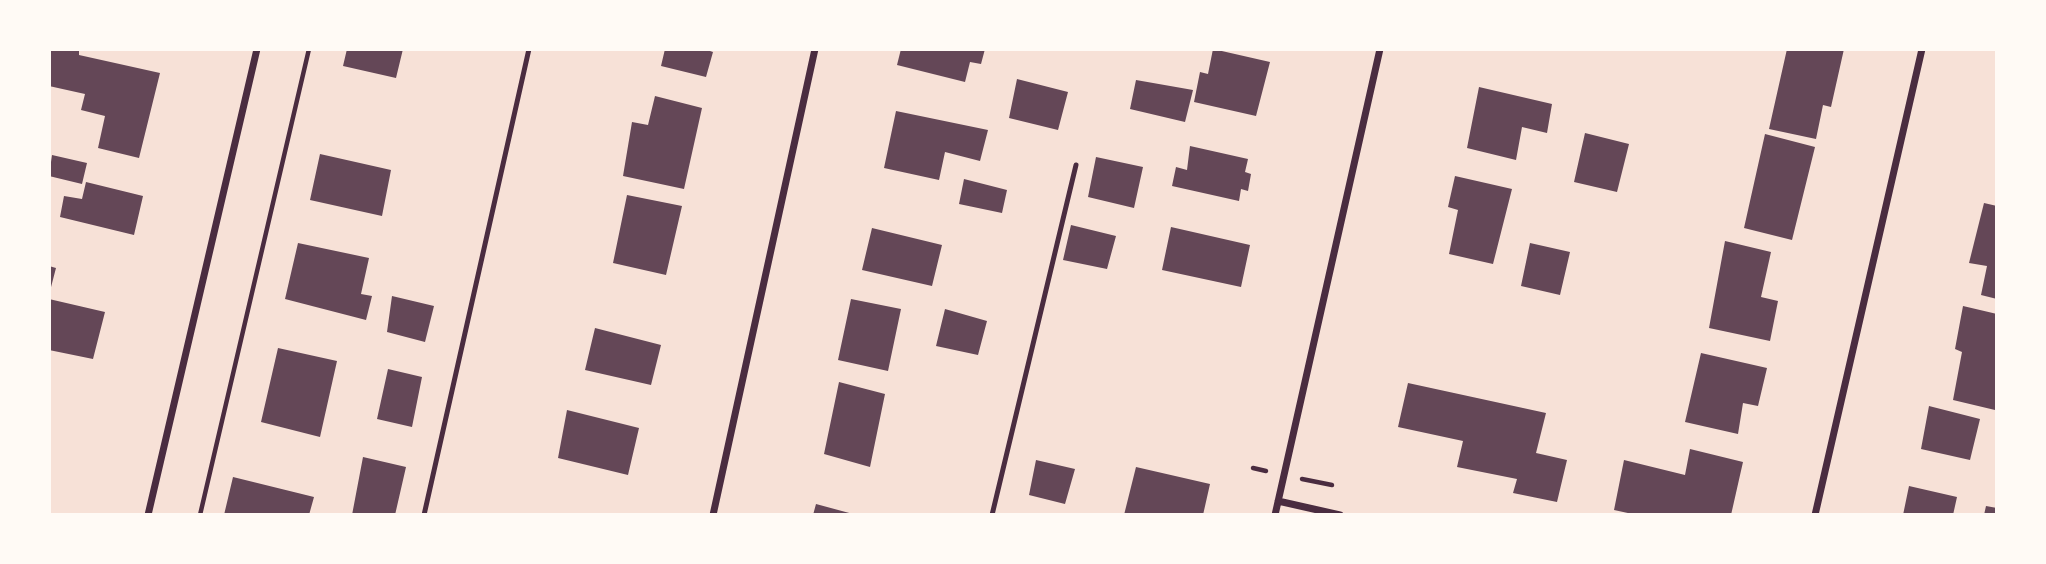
<!DOCTYPE html>
<html>
<head>
<meta charset="utf-8">
<style>
	body { margin:0 }
	#map { position:relative; width:2046px; height:564px; overflow:hidden; background:#f7e1d7; font-family:"Source Sans 3",sans-serif }
	canvas { display:block }
	.frame { position:absolute; inset:0; border:51px solid #fffaf5; pointer-events:none }
</style>
</head>
<body>
<div id="map">
<canvas width="2046" height="564"></canvas>
<div class="frame"></div>
</div>
<script>
const context = document.querySelector('canvas').getContext('2d');
context.lineJoin = 'round';
function fill(path, color) { context.fillStyle = color; context.fill(path, 'evenodd'); }
const shape = rows => new Path2D(rows.map(r => 'M' + r).join(''));
function trace(path, color, width, dash) { context.strokeStyle = color; context.lineWidth = width; context.lineCap = dash ? 'butt' : 'round'; context.setLineDash(dash || []); context.stroke(path); }
fill(shape([
	[49,49,79,49,79,55,160,73,139,158,98,148,105,116,81,110,85,94,49,86],
	[347,49,403,49,396,78,343,66],
	[665,49,710,49,710,51,713,52,706,77,661,66],
	[901,49,985,49,981,64,970,62,965,82,897,65],
	[1213,49,1270,62,1256,116,1194,102,1200,72,1208,74],
	[1787,49,1844,49,1831,107,1823,105,1816,139,1769,129],
	[1017,79,1068,92,1058,130,1009,118],
	[1136,80,1193,90,1185,122,1130,109],
	[1479,87,1552,104,1547,133,1522,127,1516,160,1467,148],
	[655,96,702,108,684,189,623,176,632,122,648,125],
	[896,111,988,130,980,161,945,152,939,180,884,168],
	[1585,133,1629,144,1617,192,1574,182],
	[1765,134,1815,147,1792,240,1744,228],
	[1190,146,1248,159,1245,172,1251,174,1248,191,1241,189,1239,201,1172,186,1176,167,1187,170],
	[320,154,391,170,382,216,310,200],
	[52,155,87,163,82,184,49,176],
	[1096,157,1143,167,1134,208,1088,197],
	[1455,176,1512,189,1493,264,1449,254,1458,210,1448,207],
	[964,179,1007,190,1002,213,959,204],
	[86,182,143,196,134,235,60,217,64,196,82,199],
	[627,195,682,206,666,275,613,263],
	[1984,203,1997,206,1997,299,1981,295,1987,266,1969,263],
	[1071,225,1116,236,1107,269,1063,260],
	[1171,227,1250,245,1241,287,1162,270],
	[872,228,942,245,932,286,862,270],
	[1725,241,1771,252,1761,297,1778,301,1770,341,1709,328],
	[298,243,369,258,361,294,372,296,366,320,285,299],
	[1530,243,1570,252,1560,295,1521,286],
	[49,266,56,268,50,291,49,290],
	[392,296,434,306,425,342,387,332],
	[49,299,105,312,93,359,49,350],
	[851,299,901,309,888,371,838,360],
	[1963,306,1997,314,1995,410,1953,400,1962,352,1955,349],
	[945,309,987,321,978,355,936,346],
	[595,328,661,345,651,385,585,370],
	[278,348,337,361,320,437,261,422],
	[1701,353,1767,368,1758,406,1743,403,1738,434,1685,422],
	[388,369,422,377,412,427,377,419],
	[839,382,885,394,870,467,824,454],
	[1408,383,1546,413,1536,453,1567,460,1557,502,1513,493,1517,479,1457,467,1463,441,1398,427],
	[1929,406,1980,419,1970,460,1921,449],
	[567,410,639,428,628,475,558,458],
	[1690,449,1743,462,1731,515,1637,515,1614,510,1624,460,1685,475],
	[363,457,406,467,395,515,352,515],
	[1036,460,1075,469,1065,504,1029,495],
	[1136,467,1210,484,1203,515,1124,515],
	[233,477,314,497,309,515,224,515],
	[1909,486,1957,497,1953,515,1903,515],
	[816,504,853,514,852,515,813,515],
	[1986,506,1997,508,1997,515,1984,515]
]), '#644757');
trace(shape([
	[1253,468,1266,471],
	[1302,479,1332,485],
	[200,515,309,49]
]), '#4a2c40', 4.5);
trace(shape([
	[424,515,529,49],
	[992,515,1076,165]
]), '#4a2c40', 5);
trace(shape([
	[1278,501,1340,515],
	[148,515,257,49],
	[713,515,815,49],
	[1275,515,1380,49],
	[1815,515,1922,49]
]), '#4a2c40', 7);
</script>
</body>
</html>
